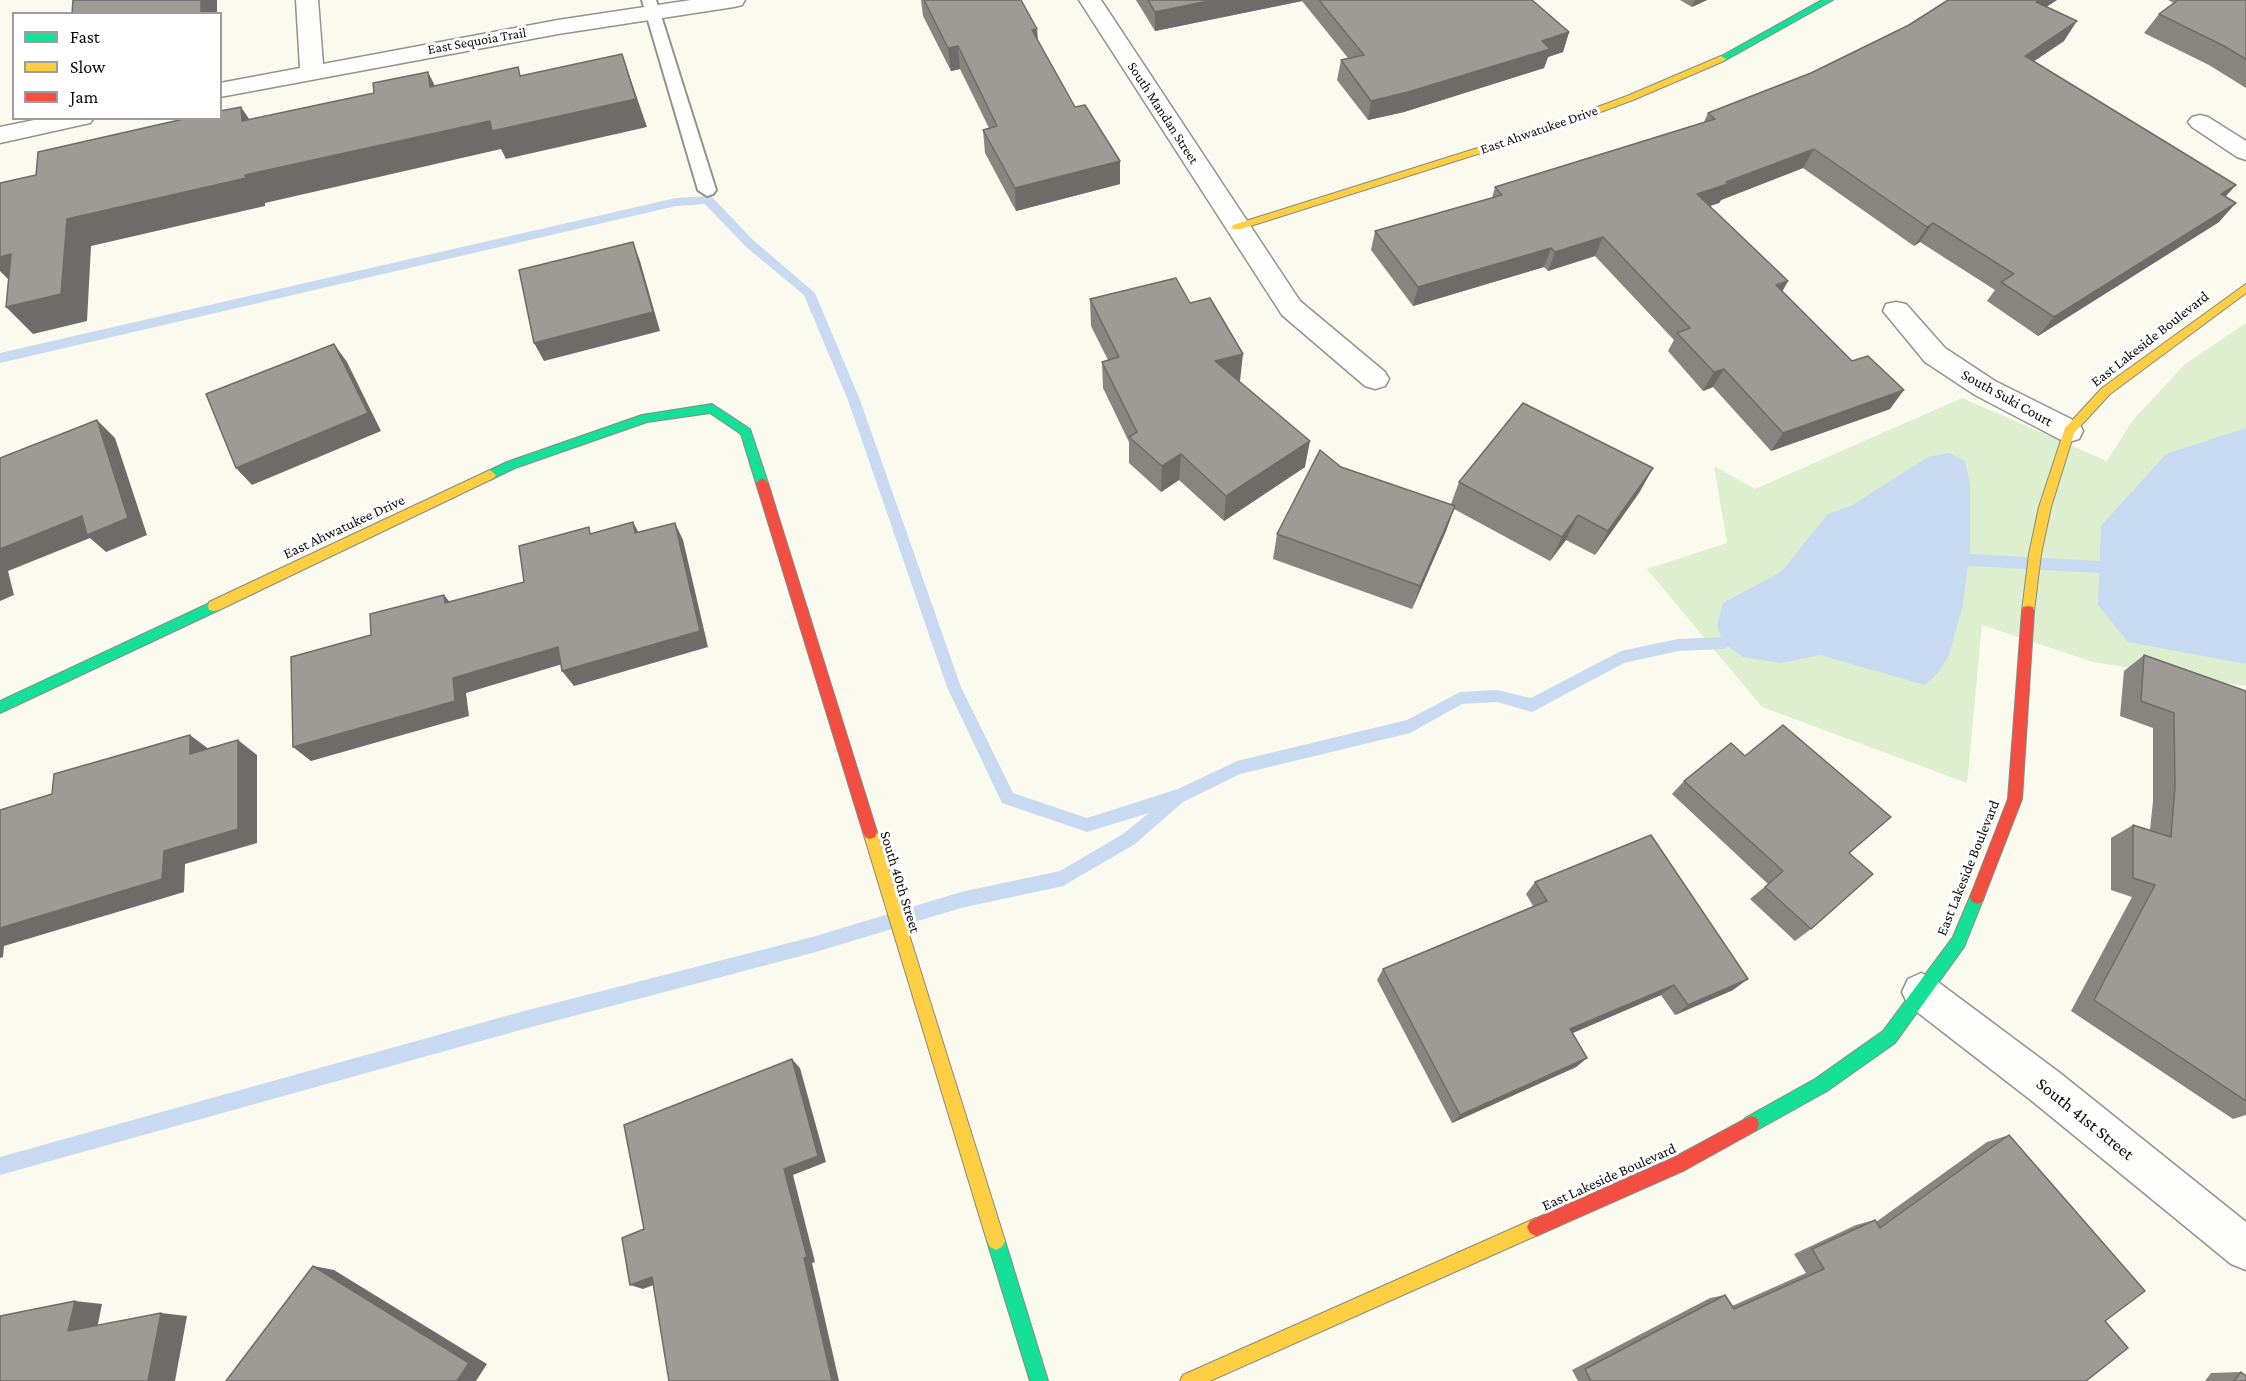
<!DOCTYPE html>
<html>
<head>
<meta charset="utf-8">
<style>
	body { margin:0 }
	#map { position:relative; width:2246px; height:1381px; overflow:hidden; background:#fafaee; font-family:"Crimson Pro",serif }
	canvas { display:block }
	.legend { position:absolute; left:12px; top:12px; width:210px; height:108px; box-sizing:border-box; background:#fff; border:2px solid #9d9d9d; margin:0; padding:8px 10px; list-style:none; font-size:18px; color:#0b0b0b }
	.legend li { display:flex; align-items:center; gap:12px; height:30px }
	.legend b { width:30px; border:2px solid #9d9d9d }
</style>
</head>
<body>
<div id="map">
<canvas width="2246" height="1381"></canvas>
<ul class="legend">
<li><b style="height:8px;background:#16e098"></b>Fast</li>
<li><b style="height:8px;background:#ffcf43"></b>Slow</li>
<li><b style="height:8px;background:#f24e42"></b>Jam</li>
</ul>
</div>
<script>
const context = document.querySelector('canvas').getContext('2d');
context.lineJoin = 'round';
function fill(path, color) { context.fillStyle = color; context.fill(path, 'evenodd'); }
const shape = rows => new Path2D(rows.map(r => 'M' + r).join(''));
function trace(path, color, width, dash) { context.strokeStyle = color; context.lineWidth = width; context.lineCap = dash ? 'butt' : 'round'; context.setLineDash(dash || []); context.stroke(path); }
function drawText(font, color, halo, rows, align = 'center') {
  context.font = font + ' "Crimson Pro",serif'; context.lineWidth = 6; context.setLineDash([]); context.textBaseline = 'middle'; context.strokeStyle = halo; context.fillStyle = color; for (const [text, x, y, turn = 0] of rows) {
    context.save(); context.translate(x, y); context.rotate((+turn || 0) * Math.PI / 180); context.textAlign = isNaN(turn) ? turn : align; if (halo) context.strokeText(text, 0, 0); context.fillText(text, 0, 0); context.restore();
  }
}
fill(shape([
	[2246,323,2246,686,2093,662,1982,625,1967,783,1762,707,1647,569,1727,543,1714,466,1755,489,1962,398,2107,461,2133,420,2185,364]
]), '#ddefcf');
fill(shape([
	[2246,428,2246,664,2128,642,2098,605,2101,526,2166,454],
	[1949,453,1965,461,1970,484,1970,548,1963,605,1949,655,1938,673,1925,685,1820,655,1781,663,1743,657,1723,643,1717,625,1723,603,1781,572,1828,514,1851,506,1928,457]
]), '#c7daf1');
fill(shape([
	[708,196,712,197,753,240,815,293,860,400,961,687,1013,793,1087,818,1178,789,1237,761,1407,720,1460,692,1497,690,1531,698,1621,651,1678,639,1722,637,1741,629,1746,631,1748,635,1746,639,1723,649,1678,651,1624,663,1532,712,1497,702,1462,704,1410,733,1240,774,1183,802,1135,844,1063,886,961,908,816,952,524,1029,0,1175,0,1157,524,1011,816,936,961,892,1060,871,1123,834,1149,813,1087,832,1002,803,947,687,848,400,804,295,745,246,705,204,676,206,0,363,0,353,676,198,708,196],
	[1969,554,2120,562,2127,568,2120,574,1969,566,1949,568,1942,562,1949,556,1969,554]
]), '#c7daf1');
const lane = shape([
	[642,0,656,0,716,190,713,194,707,196,698,190,642,0]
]);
const street = shape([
	[296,0,318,0,323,64,558,20,691,0,745,0,742,5,734,7,558,34,220,97,220,83,300,68,296,0],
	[1079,0,1101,0,1300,301,1385,372,1389,379,1385,386,1375,389,1365,386,1282,315,1079,0],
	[2200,115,2208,117,2246,141,2246,160,2237,157,2192,127,2188,122,2192,117,2200,115],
	[44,118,94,118,90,123,0,143,0,127,44,118],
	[1896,302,1906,304,1945,348,1995,381,2079,423,2083,431,2079,439,2069,442,2059,439,1975,395,1925,362,1883,311,1886,304,1896,302],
	[1921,973,1934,979,2060,1073,2246,1222,2246,1270,2231,1264,2032,1101,1908,1005,1902,992,1908,979,1921,973]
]);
const fast = shape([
	[1822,0,1833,0,1724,61,1716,59,1822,0],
	[712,404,750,429,768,483,766,486,762,488,756,483,741,434,710,413,647,422,515,468,494,478,490,480,484,475,486,472,507,462,642,415,712,404],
	[214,601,219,602,220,606,219,610,0,713,0,701,214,601],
	[1977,890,1982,892,1984,897,1964,947,1895,1043,1827,1091,1757,1130,1751,1132,1745,1130,1743,1124,1745,1118,1815,1079,1883,1031,1953,937,1972,892,1977,890],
	[996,1232,1002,1235,1005,1241,1048,1381,1030,1381,987,1241,990,1235,996,1232]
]);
const slow = shape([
	[1721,56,1726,59,1724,61,1633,100,1544,133,1241,229,1233,229,1232,227,1233,225,1538,129,1627,96,1721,56],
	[2246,284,2246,293,2110,394,2074,433,2051,507,2041,554,2034,611,2033,615,2028,616,2023,615,2022,611,2029,554,2039,507,2065,428,2102,388,2246,284],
	[490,470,496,475,494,478,219,610,214,611,209,610,208,606,209,602,490,470],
	[870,825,875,827,877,832,1005,1241,1002,1247,996,1250,990,1247,987,1241,863,832,865,827,870,825],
	[1536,1218,1542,1221,1545,1227,1542,1233,1210,1381,1180,1381,1183,1375,1536,1218]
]);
const jam = shape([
	[762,478,768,483,877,832,875,837,870,839,865,837,863,832,756,483,762,478],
	[2028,606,2033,607,2034,611,2022,799,1984,897,1982,902,1977,904,1972,902,1970,897,2008,799,2022,611,2023,607,2028,606],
	[1751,1116,1757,1118,1759,1124,1757,1130,1685,1170,1536,1236,1530,1233,1527,1227,1530,1221,1673,1158,1751,1116]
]);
trace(lane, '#93938d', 4);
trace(street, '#93938d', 3);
trace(fast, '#898984', 2);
trace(slow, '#898984', 2);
trace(jam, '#898984', 2);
fill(lane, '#fefefc');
fill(street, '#fefefc');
fill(fast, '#16e098');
fill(slow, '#ffcf43');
fill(jam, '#f24e42');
fill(shape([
	[921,0,1021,0,1038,40,1075,107,1120,161,1120,184,1016,211,985,153,983,130,989,128,960,69,951,71,923,16],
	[1136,0,1532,0,1569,32,1563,52,1548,57,1544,68,1404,112,1368,120,1337,80,1341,60,1348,58,1302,1,1155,31],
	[1680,0,1707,0,1692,7],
	[1948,0,2057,0,2046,7,2064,41,2034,61,2226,197,2219,222,2038,336,1987,301,1995,290,1920,242,1914,246,1803,168,1721,200,1719,203,1710,206,1788,281,1782,292,1890,409,1771,451,1713,387,1703,391,1668,351,1674,340,1595,256,1548,271,1544,267,1413,306,1371,250,1375,231,1492,198,1495,187,1704,122,1708,113,1811,73,1909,25],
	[2168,0,2246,0,2246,88,2209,65,2144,33,2159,14,2174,3],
	[1090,299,1190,303,1240,381,1238,381,1305,467,1224,521,1179,480,1161,492,1129,463,1129,442,1103,388,1102,362,1108,360,1091,326],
	[1653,468,1639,493,1595,555,1566,540,1550,561,1454,509,1446,531,1412,609,1273,559,1277,534,1451,504,1459,482],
	[2144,655,2246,691,2246,1115,2233,1119,2071,1011,2132,897,2111,890,2111,838,2133,825,2150,830,2153,801,2153,728,2120,716,2124,671],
	[1684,781,1849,853,1811,929,1795,941,1750,899,1768,884,1672,794],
	[1535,882,1733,990,1675,1015,1661,995,1572,1033,1587,1058,1576,1067,1452,1123,1377,980,1383,969,1533,906,1526,894],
	[2009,1135,2105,1321,2086,1381,1578,1381,1572,1370,1710,1298,1725,1295,1732,1306,1806,1273,1794,1254,1856,1225,1875,1220,1876,1222,1987,1142],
	[2241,1372,2246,1381,2205,1381,2211,1373]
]), '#868580');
fill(shape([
	[201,0,217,0,217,14,201,14],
	[1213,0,1302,0,1302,1,1155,31,1155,12],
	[1695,0,1707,0,1692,7],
	[2039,0,2057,0,2024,21,2036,2],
	[2077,21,2064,41,2012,76,2025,56],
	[1037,29,1039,52,1032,30],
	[1569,32,1563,52,1548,57,1544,68,1404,112,1368,120,1371,101,1542,41],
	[958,46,960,69,951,71,948,48],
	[622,54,647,127,506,159,501,149,265,203,265,206,91,246,87,321,33,334,6,307,67,219,245,175],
	[428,72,442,100,430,87],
	[241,107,260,135,242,121],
	[1814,149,1803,168,1721,200,1719,203,1688,213,1697,194],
	[1120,161,1120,184,1016,211,1015,188],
	[2236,185,2219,204,2221,194],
	[2236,203,2219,222,2038,336,2054,317],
	[1933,223,1920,242,1914,246,1927,227],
	[1603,237,1595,256,1548,271,1555,252],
	[633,242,640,261,660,331,544,361,534,343],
	[1551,248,1544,267,1413,306,1418,287],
	[11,254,15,286,0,271,0,257],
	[1788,281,1777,300,1776,285],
	[334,344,347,362,381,431,252,485,236,468],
	[1243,354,1240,381,1213,388,1215,361],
	[1724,369,1713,387,1703,391,1714,372],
	[1904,390,1890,409,1771,451,1783,433],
	[97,420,115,438,147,535,106,552,90,538,8,571,14,595,0,601,0,549],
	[1310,441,1305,467,1224,521,1226,496],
	[1181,454,1179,480,1161,492,1162,466],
	[1653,468,1639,493,1595,555,1608,531],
	[1455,506,1446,531,1412,609,1420,586],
	[1578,515,1566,540,1550,561,1562,537],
	[633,522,642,539,635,533],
	[675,523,683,540,708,647,574,686,562,671],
	[444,595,457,611,445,603],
	[558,647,569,662,466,693,469,716,311,761,293,747,453,678],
	[190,735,210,750,190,754],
	[238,740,257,755,257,843,185,864,184,892,4,946,3,957,0,958,0,928,164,851],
	[1748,979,1733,990,1675,1015,1688,1005],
	[1674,985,1661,995,1559,1039,1570,1029],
	[1587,1058,1576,1067,1452,1123,1460,1115],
	[792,1059,800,1068,826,1162,793,1175,815,1262,812,1263,839,1381,832,1381,784,1169],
	[313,1266,334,1270,487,1364,476,1381,457,1381],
	[652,1277,664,1281,643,1289,630,1285],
	[75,1301,102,1304,96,1334,68,1331],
	[161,1313,187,1316,175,1381,148,1381]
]), '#6d6c68');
const building = shape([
	[73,0,201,0,201,14,72,14,73,0],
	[924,0,1021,0,1037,29,1032,30,1075,107,1085,105,1120,161,1015,188,983,130,997,126,958,46,948,48,924,0],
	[1148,0,1213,0,1155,12,1148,0],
	[1319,0,1532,0,1569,32,1542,41,1550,49,1408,92,1371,101,1341,60,1364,55,1319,0],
	[1948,0,2039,0,2036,2,2077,21,2025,56,2236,185,2221,194,2236,203,2054,317,2001,282,2014,274,1933,223,1927,227,1814,149,1726,182,1728,184,1697,194,1788,281,1776,285,1852,361,1868,356,1904,390,1783,433,1724,369,1714,372,1677,333,1690,328,1603,237,1555,252,1551,248,1418,287,1375,231,1502,195,1495,187,1715,119,1708,113,1811,73,1909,25,1948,0],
	[2178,0,2246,0,2246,59,2224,46,2159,14,2178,0],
	[622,54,636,99,492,131,490,121,245,175,246,178,67,219,61,294,6,307,11,254,0,257,0,183,36,175,38,152,188,118,220,118,220,111,241,107,242,121,374,93,373,83,428,72,430,87,518,67,520,76,622,54],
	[633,242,653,312,534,343,519,270,633,242],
	[1176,278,1190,303,1210,298,1243,354,1215,361,1310,441,1226,496,1181,454,1162,466,1129,437,1137,432,1102,362,1119,357,1090,299,1176,278],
	[334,344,368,413,236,468,206,394,334,344],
	[1523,403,1653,468,1608,531,1578,515,1562,537,1459,482,1523,403],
	[97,420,128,518,87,535,82,516,0,549,0,458,97,420],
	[1320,450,1341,467,1455,506,1420,586,1277,534,1320,450],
	[633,522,635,533,675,523,700,631,562,671,558,647,453,678,455,701,293,747,291,657,371,635,370,614,444,595,445,603,524,582,519,546,589,527,590,534,633,522],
	[2144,655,2246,691,2246,1101,2094,1000,2155,885,2133,878,2133,825,2171,837,2175,787,2174,713,2141,701,2144,655],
	[1783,725,1891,817,1849,853,1873,874,1811,929,1765,887,1783,871,1684,781,1731,743,1745,756,1783,725],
	[190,735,190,754,238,740,238,829,164,851,162,879,0,928,0,810,52,794,54,774,190,735],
	[1651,835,1748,979,1688,1005,1674,985,1570,1029,1587,1058,1460,1115,1383,969,1547,901,1535,882,1651,835],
	[792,1059,818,1156,784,1169,807,1257,804,1258,832,1381,669,1381,652,1277,630,1285,622,1238,644,1229,624,1125,792,1059],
	[2009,1135,2145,1291,2105,1321,2128,1348,2086,1381,1591,1381,1585,1369,1725,1295,1734,1309,1824,1269,1812,1249,1875,1220,1880,1228,2009,1135],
	[313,1266,469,1363,457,1381,226,1381,313,1266],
	[75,1301,68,1331,161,1313,148,1381,0,1381,0,1316,75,1301],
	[2241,1372,2246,1376,2246,1381,2234,1381,2241,1372]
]);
fill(building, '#9c9b95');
trace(building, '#6d6c68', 1.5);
drawText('14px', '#0b0b0b', '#fff', [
	["East Sequoia Trail",477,41,-10],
	["South Mandan Street",1163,113,57],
	["East Ahwatukee Drive",1539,130,-19]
]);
drawText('15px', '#0b0b0b', '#fff', [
	["East Lakeside Boulevard",2150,339,-38],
	["South Suki Court",2007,398,29],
	["East Ahwatukee Drive",344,527,-25],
	["East Lakeside Boulevard",1968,868,-68],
	["South 40th Street",900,882,73],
	["East Lakeside Boulevard",1609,1177,-24]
]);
drawText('18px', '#0b0b0b', '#fff', [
	["South 41st Street",2085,1119,39]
]);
</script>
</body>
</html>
